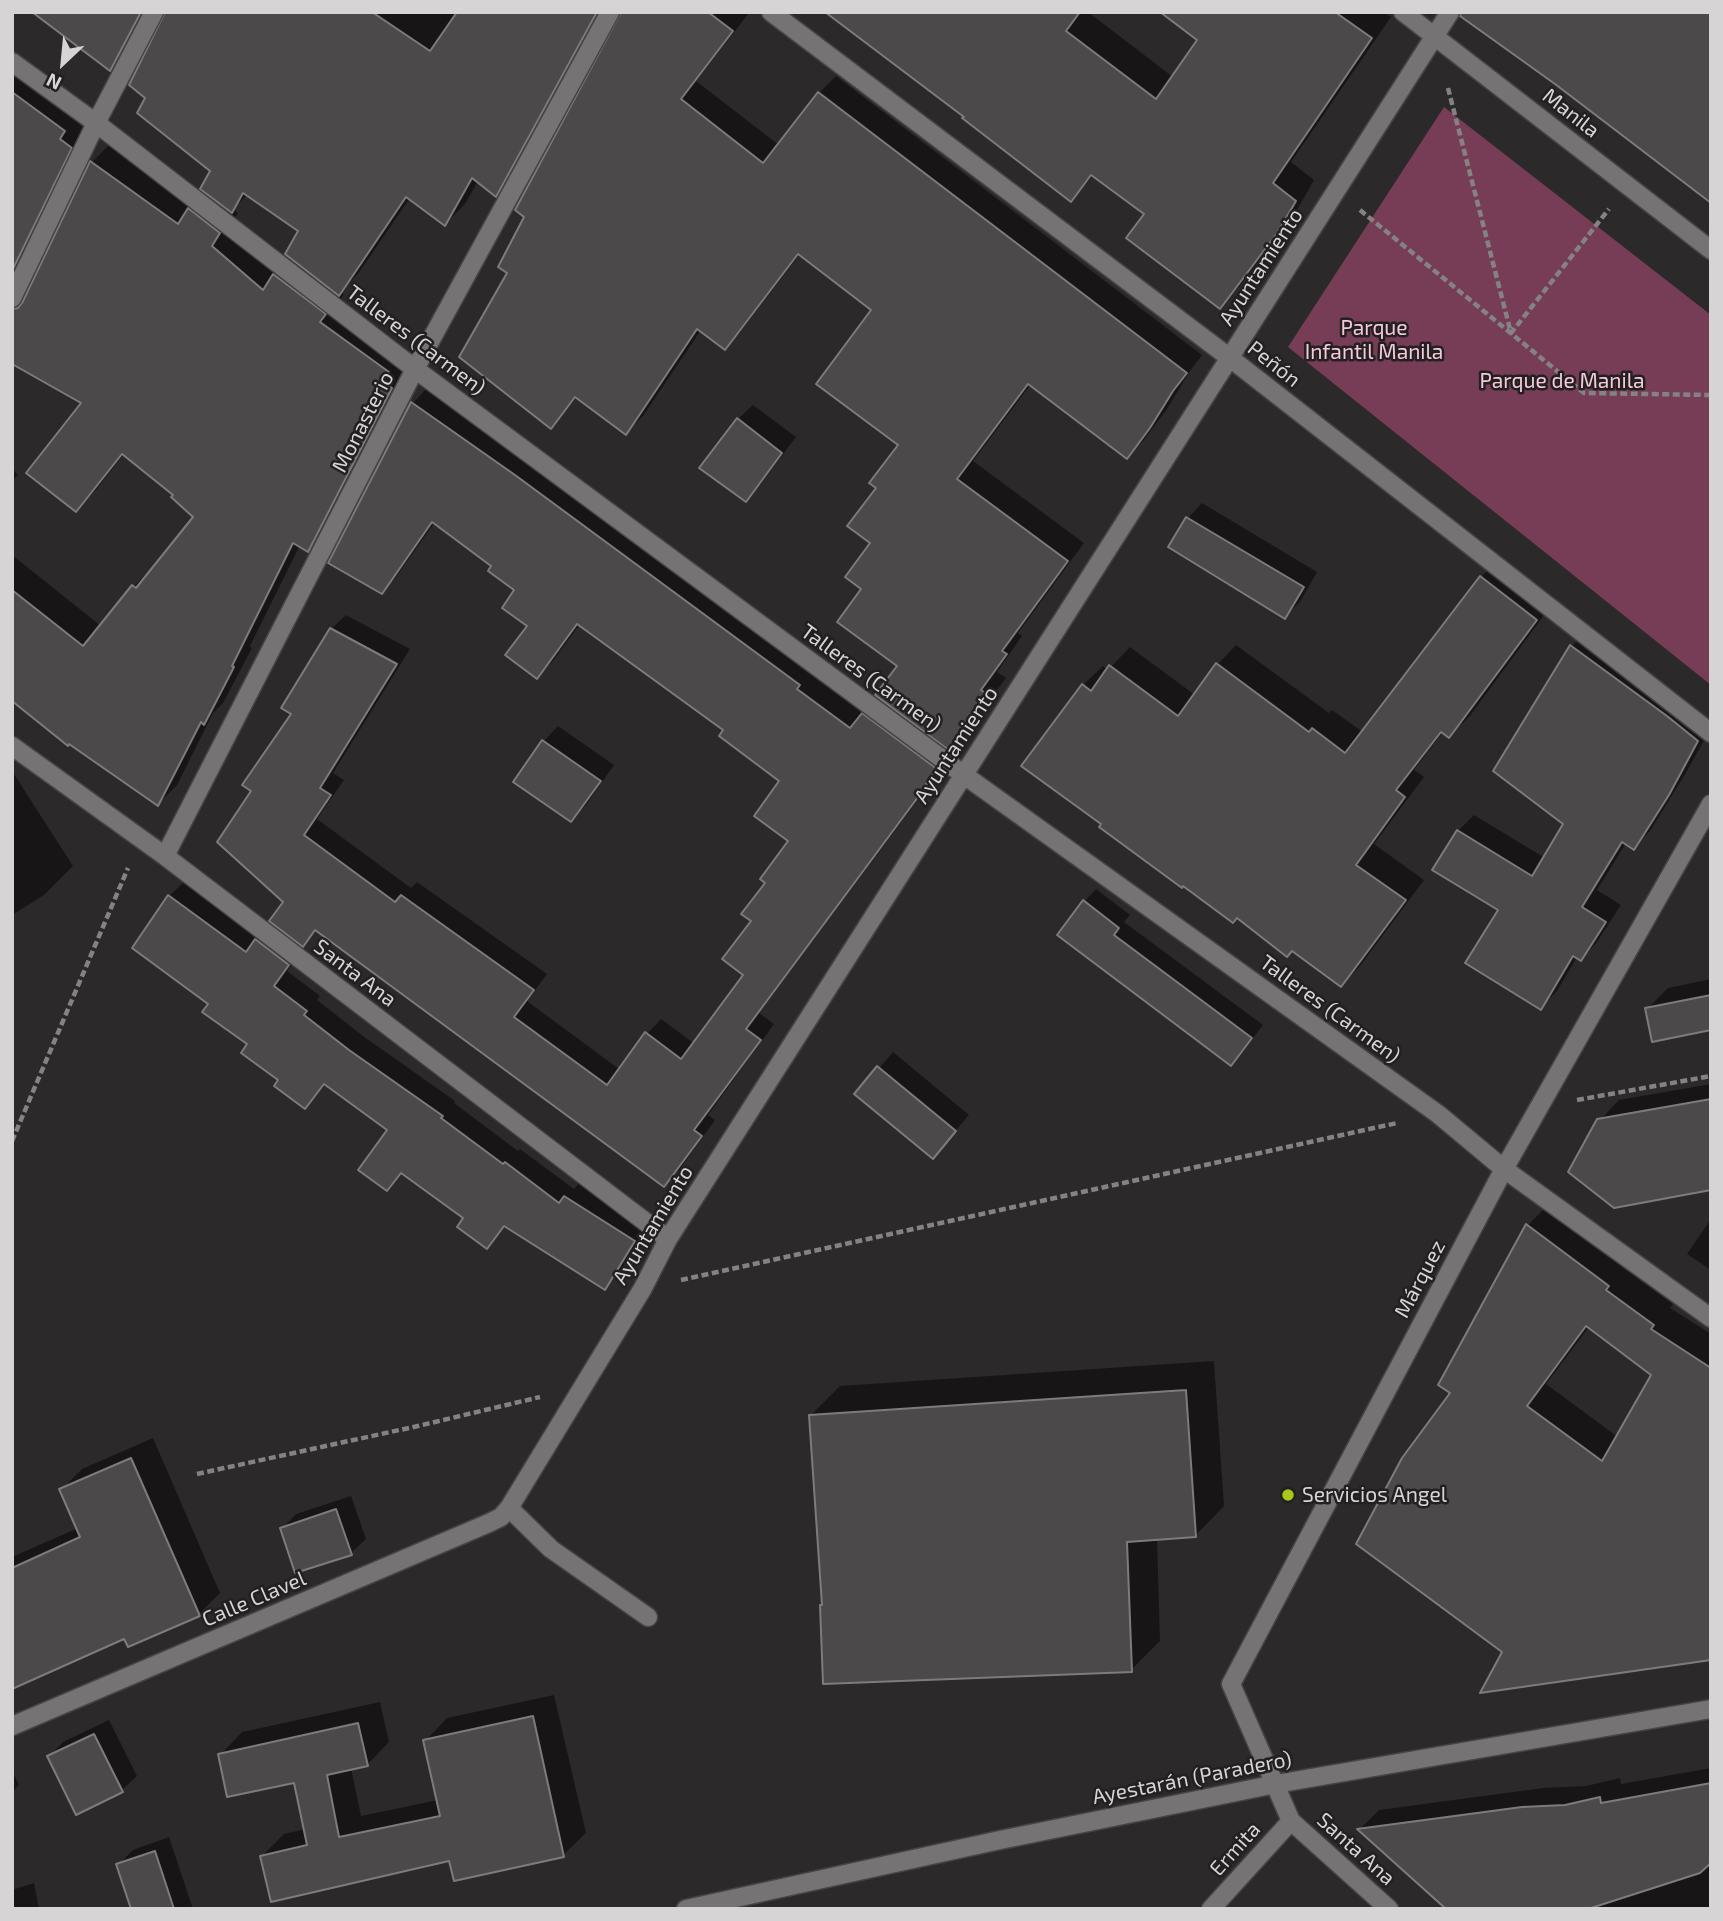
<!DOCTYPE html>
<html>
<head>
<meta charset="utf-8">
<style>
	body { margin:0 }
	#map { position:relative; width:1723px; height:1921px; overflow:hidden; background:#2c292a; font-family:"Exo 2",sans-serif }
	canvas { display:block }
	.frame { position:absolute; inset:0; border:14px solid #d6d4d4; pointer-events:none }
	.north { position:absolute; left:28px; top:28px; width:70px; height:70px; -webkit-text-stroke:5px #222021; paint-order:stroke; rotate:206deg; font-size:19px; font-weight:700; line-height:28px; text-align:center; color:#d6d4d4 }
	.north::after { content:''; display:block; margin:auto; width:24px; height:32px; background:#d6d4d4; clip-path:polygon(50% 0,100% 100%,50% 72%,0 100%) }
</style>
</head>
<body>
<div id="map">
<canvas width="1723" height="1921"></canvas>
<div class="frame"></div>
<div class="north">N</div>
</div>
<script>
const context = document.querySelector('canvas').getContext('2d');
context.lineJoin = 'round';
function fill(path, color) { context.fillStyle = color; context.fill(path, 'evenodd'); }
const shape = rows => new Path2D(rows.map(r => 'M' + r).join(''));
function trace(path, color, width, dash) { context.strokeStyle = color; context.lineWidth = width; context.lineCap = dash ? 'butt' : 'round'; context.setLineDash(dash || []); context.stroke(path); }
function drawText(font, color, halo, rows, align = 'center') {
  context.font = font + ' "Exo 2",sans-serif'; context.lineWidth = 5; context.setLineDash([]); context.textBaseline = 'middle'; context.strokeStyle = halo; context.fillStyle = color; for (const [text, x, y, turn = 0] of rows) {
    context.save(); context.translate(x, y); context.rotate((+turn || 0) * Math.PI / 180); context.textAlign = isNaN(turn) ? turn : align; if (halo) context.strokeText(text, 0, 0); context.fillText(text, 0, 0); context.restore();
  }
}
fill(shape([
	[1444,107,1711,315,1711,685,1288,347]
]), '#773d57');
fill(shape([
	[188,12,577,12,523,130,536,138,515,175,496,194,478,181,465,204,445,224,410,198,358,274,340,292,344,294,338,303,410,369,327,530,308,550,300,545,250,646,252,648,223,703,213,713,177,785,158,804,12,698,12,555,101,626,134,586,153,567,196,516,175,494,124,454,95,491,76,510,83,403,34,283,92,162,111,143,195,204,207,192,213,171],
	[248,194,301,230,292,257,280,269,230,226,238,213,233,209],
	[629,12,747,12,749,13,696,81,779,145,819,93,836,76,1202,355,1190,371,1167,409,1144,440,1127,457,1031,384,973,461,1084,543,1018,633,1022,636,997,672,1006,678,967,731,950,748,899,666,864,589,873,543,878,487,900,445,873,310,800,254,741,331,724,348,701,330,643,416,626,433,577,397,551,426,509,272],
	[828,12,1088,12,1173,77,1199,39,1163,12,1384,12,1391,17,1291,162,1314,180,1297,210,1239,287,1219,307,1146,214,1094,175,1071,199,966,116],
	[12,54,92,126,12,294],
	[427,388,813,669,810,673,864,713,878,700,950,753,939,768,941,769,759,1013,774,1024,708,1115,715,1120,679,1170,664,1184,317,930,303,944,285,902,253,790,293,713,331,629,346,615,410,649,333,773,344,780,317,819,411,888,417,882,547,974,527,1001,619,1069,647,1034,661,1019,695,1044,746,974,753,921,767,882,790,840,782,780,726,730,580,624,552,662,537,677,529,626,517,590,493,565,435,522,396,577,381,592,330,563,413,403],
	[753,405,796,437,760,485,745,500,738,419],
	[12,468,18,475,12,481],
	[1202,503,1317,572,1300,602,1285,616,1170,547,1188,518],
	[1501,557,1556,599,1469,717,1449,736,1443,732,1414,770,1424,777,1374,844,1424,880,1360,966,1341,985,1292,949,1237,917,1083,685,1103,666,1108,670,1130,647,1195,695,1217,665,1236,645,1329,713,1332,710,1363,732,1481,577],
	[1588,630,1683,700,1711,722,1711,728,1684,776,1650,831,1634,847,1626,843,1597,890,1621,905,1597,942,1581,959,1577,957,1557,991,1540,1008,1500,909,1458,831,1474,815,1545,858,1565,824,1572,646],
	[558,726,614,765,586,805,571,820,516,781,544,741],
	[12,771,73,866,44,895,12,915],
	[184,882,260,937,302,950,287,971,320,996,317,1000,363,1036,455,1101,454,1103,518,1151,520,1149,574,1189,579,1183,648,1226,619,1273,605,1287,506,1225,486,1247,466,1218,403,1172,387,1189,390,1130,326,1084,305,1107,249,1044,210,1004,169,896],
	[1096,889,1130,915,1124,922,1263,1025,1243,1051,1231,1063,1060,934,1084,902],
	[1711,979,1711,1028,1647,1009,1668,988],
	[893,1052,969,1115,933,1157,857,1094],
	[1711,1084,1711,1189,1599,1121,1619,1100],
	[1548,1205,1629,1265,1625,1269,1673,1304,1670,1308,1711,1334,1711,1659,1505,1651,1453,1393,1528,1225],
	[1589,1327,1653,1374,1618,1437,1546,1384],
	[1711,1219,1711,1270,1687,1254],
	[1214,1361,1224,1506,1195,1536,1157,1538,1160,1641,1131,1670,824,1604,811,1415,840,1386],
	[153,1438,220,1593,199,1614,125,1636,12,1686,12,1557,78,1528,61,1490,82,1469],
	[351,1496,366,1539,351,1553,282,1529,296,1514],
	[554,1695,586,1833,563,1855,451,1859,262,1856,284,1834,305,1829,295,1781,220,1755,242,1732,380,1702,389,1742,367,1765,351,1768,361,1816,438,1800,425,1741,447,1718],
	[109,1720,137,1776,122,1790,49,1757,63,1742],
	[1711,1768,1711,1909,1448,1909,1360,1829,1379,1810,1543,1788,1586,1786,1620,1778,1621,1784],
	[12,1770,19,1785,12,1792],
	[169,1837,193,1909,133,1909,118,1865,133,1850],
	[34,1883,39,1909,12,1909,12,1890]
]), '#0007');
const building = shape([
	[32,12,141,12,110,71,32,12],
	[165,12,372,12,430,51,457,12,597,12,496,197,472,178,445,226,406,197,339,296,285,254,298,231,243,193,232,213,200,189,210,171,137,113,145,98,129,85,165,12],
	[621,12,708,12,733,31,681,99,763,163,818,92,1187,373,1173,391,1150,428,1127,459,1028,384,957,479,1068,561,1002,651,1007,654,981,690,990,696,950,751,875,695,897,666,837,622,861,589,845,577,870,543,847,526,876,488,869,483,898,445,816,384,871,310,798,254,725,350,697,329,626,435,575,397,551,429,459,357,507,273,498,267,524,217,515,210,621,12],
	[825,12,1080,12,1066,31,1156,99,1197,40,1160,12,1335,12,1372,38,1273,183,1296,201,1278,232,1220,309,1126,238,1144,214,1091,175,1071,202,962,118,964,117,825,12],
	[1461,12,1711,12,1711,203,1555,84,1460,16,1461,12],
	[12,92,65,131,60,139,72,148,12,271,12,92],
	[90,161,178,224,188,208,220,233,212,246,263,290,273,274,326,314,320,322,389,372,383,382,392,388,308,552,293,543,232,666,234,667,204,725,201,722,158,806,69,744,68,746,12,701,12,590,83,646,132,585,136,588,193,517,171,497,173,495,122,454,76,512,26,473,81,403,12,364,12,309,18,308,22,303,90,161],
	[411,402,515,475,800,685,797,689,850,728,862,713,937,769,926,784,927,785,746,1029,761,1040,694,1130,702,1136,664,1187,315,930,303,947,269,921,283,902,217,842,251,791,242,785,291,714,281,708,330,628,397,664,320,788,331,795,304,835,395,902,401,895,534,990,514,1017,607,1085,645,1032,681,1059,743,975,722,959,751,921,741,914,765,883,760,879,788,841,754,816,779,781,719,736,723,730,577,624,537,679,505,655,527,626,502,608,514,590,488,571,491,566,432,522,382,594,328,563,411,402],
	[737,418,782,453,746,502,699,468,737,418],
	[1186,517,1304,587,1285,619,1168,547,1186,517],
	[1480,576,1537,620,1449,738,1441,732,1396,790,1405,797,1356,865,1406,900,1341,987,1292,951,1287,957,1237,918,1233,923,1183,886,1182,888,1099,827,1101,824,1021,766,1082,684,1091,691,1109,665,1178,716,1216,663,1309,732,1312,728,1345,753,1480,576],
	[1570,645,1667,716,1698,741,1669,795,1634,850,1622,842,1582,907,1606,922,1581,961,1573,956,1541,1010,1465,963,1498,910,1432,870,1457,830,1532,876,1563,824,1493,771,1570,645],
	[542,740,601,781,571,822,513,782,542,740],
	[168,895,246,952,255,939,289,965,274,986,307,1011,304,1015,349,1050,443,1116,441,1118,503,1164,505,1162,559,1203,564,1196,635,1241,605,1290,504,1226,487,1249,457,1227,463,1218,401,1173,387,1191,358,1170,387,1130,324,1084,305,1109,274,1086,278,1080,241,1053,247,1044,202,1012,208,1004,132,948,168,895],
	[1083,900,1119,928,1114,935,1252,1038,1231,1066,1057,935,1083,900],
	[1711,995,1711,1030,1652,1042,1645,1008,1711,995],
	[877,1066,956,1131,933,1159,854,1094,877,1066],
	[1711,1099,1711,1190,1614,1208,1568,1172,1597,1119,1711,1099],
	[1526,1224,1609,1286,1606,1290,1654,1325,1651,1329,1711,1368,1711,1660,1480,1693,1502,1652,1356,1544,1402,1458,1450,1393,1438,1385,1526,1224],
	[1586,1326,1651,1375,1602,1461,1527,1406,1586,1326],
	[1186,1390,1196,1537,1127,1542,1132,1672,823,1684,820,1605,822,1605,809,1415,1186,1390],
	[131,1458,200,1616,128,1647,124,1639,12,1689,12,1568,80,1537,59,1489,131,1458],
	[336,1509,352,1555,295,1573,280,1528,336,1509],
	[533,1716,564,1857,454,1881,449,1861,271,1902,260,1856,307,1845,294,1783,227,1797,218,1754,358,1723,368,1766,327,1775,339,1837,440,1816,423,1740,533,1716],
	[94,1734,123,1792,76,1815,47,1756,94,1734],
	[1711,1783,1711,1863,1700,1873,1588,1909,1446,1909,1357,1829,1522,1807,1565,1805,1600,1797,1601,1803,1711,1783],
	[155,1851,174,1909,131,1909,116,1864,155,1851]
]);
fill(building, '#4c494a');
trace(building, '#7e7b7c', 2);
const service = shape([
	[509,1508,551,1549,648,1617]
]);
const minor = shape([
	[771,12,1230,358,1711,733],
	[1403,12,1711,250],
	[12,62,96,123,415,369,964,775,1438,1114,1504,1169,1711,1318],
	[12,298,96,123,154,12],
	[12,746,165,856,668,1239],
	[165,856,415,369,610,12],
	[12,1726,489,1523,501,1517,509,1508,643,1288,668,1239,1450,12],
	[1211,1909,1291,1821],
	[1389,1909,1291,1821,1231,1684,1504,1169,1711,804]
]);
const secondary = shape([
	[686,1909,1000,1840,1276,1784,1711,1709]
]);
trace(service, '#464445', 21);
trace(minor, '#464445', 21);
trace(secondary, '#464445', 21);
trace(shape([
	[1448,88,1511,333,1609,209],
	[1360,210,1584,393,1711,395],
	[1577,1100,1711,1076],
	[12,1141,128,868],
	[681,1280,1397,1123],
	[197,1474,418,1426,540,1397]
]), '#848282', 4.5, [7, 3.5]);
trace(service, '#767374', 18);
trace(minor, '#767374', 18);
trace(secondary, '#767374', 18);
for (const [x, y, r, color] of [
	[1288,1495,7,"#a9c71a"]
]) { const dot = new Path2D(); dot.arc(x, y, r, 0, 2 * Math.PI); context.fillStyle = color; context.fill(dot); trace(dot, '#222021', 2.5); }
drawText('21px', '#d6d4d4', '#222021', [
	["Manila",1571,113,38],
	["Ayuntamiento",1261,267,-57],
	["Talleres (Carmen)",416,340,37],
	["Peñón",1274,364,38],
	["Monasterio",363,422,-63],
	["Talleres (Carmen)",871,678,36],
	["Ayuntamiento",956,745,-57],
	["Santa Ana",355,973,37],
	["Talleres (Carmen)",1330,1009,36],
	["Ayuntamiento",653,1225,-59],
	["Márquez",1420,1279,-62],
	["Calle Clavel",254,1599,-23],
	["Ayestarán (Paradero)",1192,1778,-11],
	["Ermita",1235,1849,-48],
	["Santa Ana",1356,1849,42]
]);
drawText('21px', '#f6c8da', '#222021', [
	["Parque",1374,328],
	["Infantil Manila",1374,352],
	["Parque de Manila",1562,381]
]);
drawText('21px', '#d6d4d4', '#222021', [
	["Servicios Angel",1302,1495]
], 'left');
</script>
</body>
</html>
